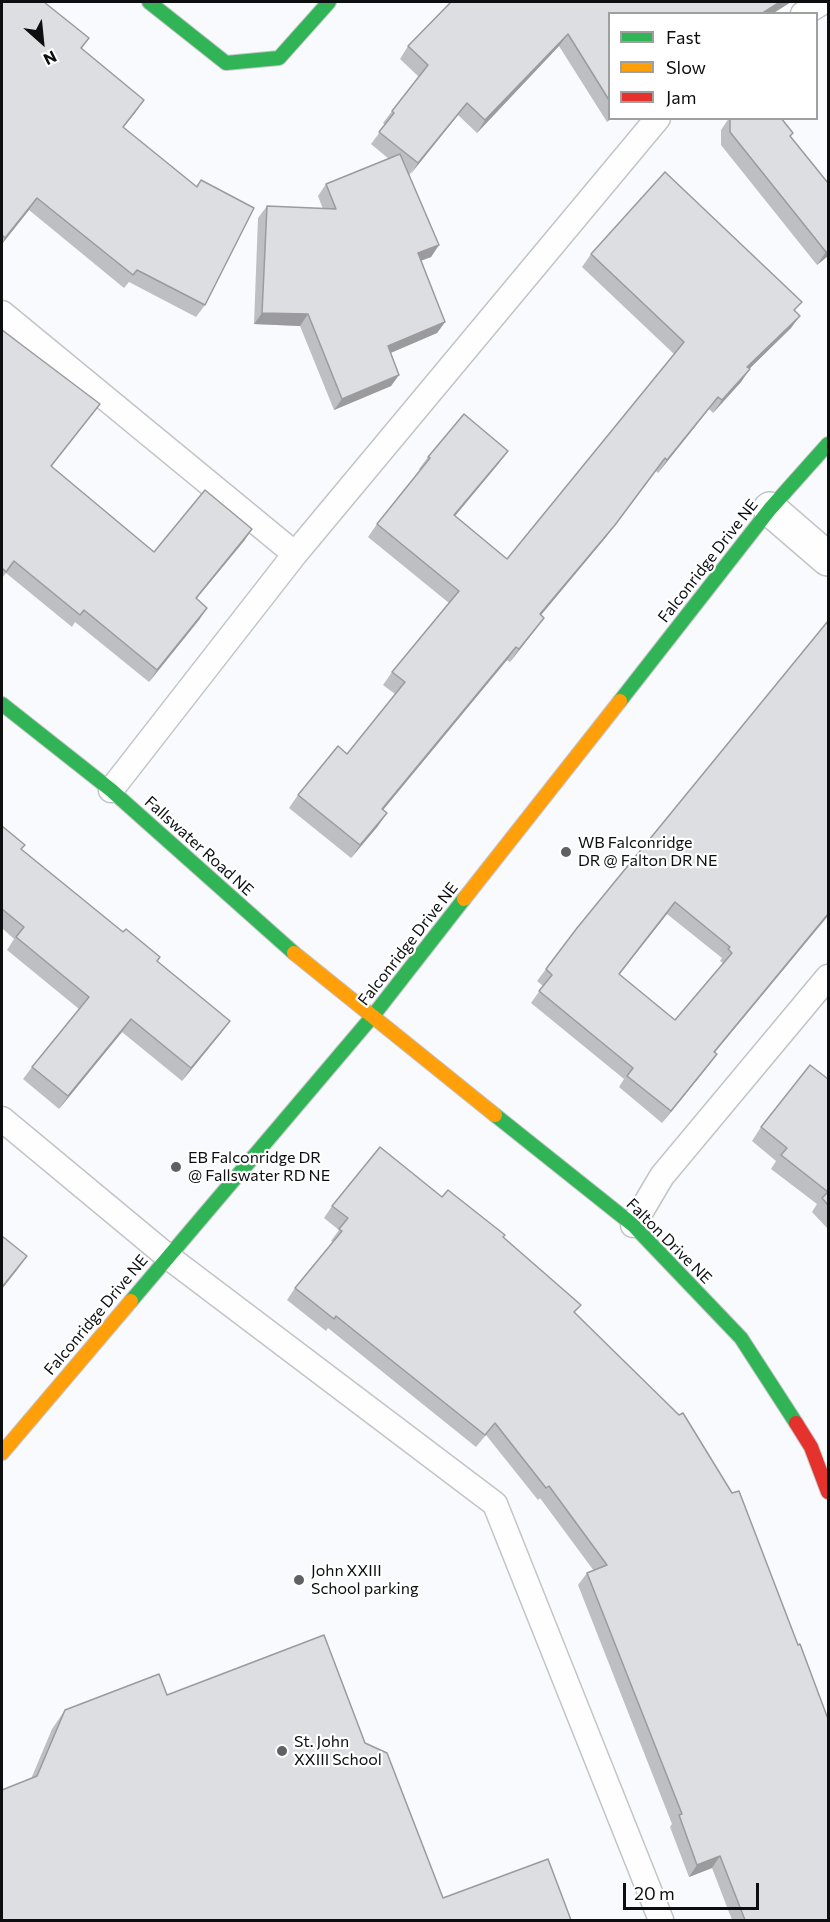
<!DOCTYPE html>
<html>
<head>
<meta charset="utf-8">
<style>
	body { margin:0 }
	#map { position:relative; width:830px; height:1922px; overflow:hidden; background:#f8fafd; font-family:Commissioner,sans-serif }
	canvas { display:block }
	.frame { position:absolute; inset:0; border:3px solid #0d0e0f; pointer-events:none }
	.legend { position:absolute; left:608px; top:12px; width:210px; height:108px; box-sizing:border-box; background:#fff; border:2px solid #9e9f9f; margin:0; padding:8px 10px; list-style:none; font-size:18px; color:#0d0e0f }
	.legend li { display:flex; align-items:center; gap:12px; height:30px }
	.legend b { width:30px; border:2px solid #9e9f9f }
	.north { position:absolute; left:12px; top:12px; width:60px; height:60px; -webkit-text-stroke:4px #fff; paint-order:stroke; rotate:153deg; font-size:16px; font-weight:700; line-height:24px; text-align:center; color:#0d0e0f }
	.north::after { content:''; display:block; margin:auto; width:21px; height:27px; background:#0d0e0f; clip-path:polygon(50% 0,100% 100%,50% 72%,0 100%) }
	.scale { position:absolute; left:623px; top:1883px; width:136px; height:27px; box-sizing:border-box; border:3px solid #0d0e0f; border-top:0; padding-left:8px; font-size:18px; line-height:21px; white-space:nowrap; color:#0d0e0f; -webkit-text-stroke:4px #fff; paint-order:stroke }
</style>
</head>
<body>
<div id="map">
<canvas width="830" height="1922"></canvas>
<div class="frame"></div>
<ul class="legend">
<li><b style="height:8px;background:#30b455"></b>Fast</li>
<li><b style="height:8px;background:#ff9f0a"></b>Slow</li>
<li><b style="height:8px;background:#e5322d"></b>Jam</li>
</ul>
<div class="north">N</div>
<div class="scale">20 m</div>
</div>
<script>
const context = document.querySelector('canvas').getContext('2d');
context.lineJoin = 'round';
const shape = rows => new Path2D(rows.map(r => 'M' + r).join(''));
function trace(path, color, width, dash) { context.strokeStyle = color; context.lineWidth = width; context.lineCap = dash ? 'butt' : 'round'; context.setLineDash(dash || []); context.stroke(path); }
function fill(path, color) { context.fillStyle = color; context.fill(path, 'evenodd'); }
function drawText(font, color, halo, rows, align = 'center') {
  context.font = font + ' Commissioner,sans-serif'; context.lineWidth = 4.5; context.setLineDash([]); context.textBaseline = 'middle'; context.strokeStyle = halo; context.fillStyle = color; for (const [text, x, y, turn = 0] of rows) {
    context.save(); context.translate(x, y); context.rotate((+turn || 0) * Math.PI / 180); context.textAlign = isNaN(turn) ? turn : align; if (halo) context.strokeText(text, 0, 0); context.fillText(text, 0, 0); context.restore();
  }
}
const lane = shape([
	[803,14,823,2],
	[2,313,295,554],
	[111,790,295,554,658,118],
	[2,1119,167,1256,495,1504,661,1920],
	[633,1225,662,1176,828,977]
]);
const street = shape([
	[770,509,828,559]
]);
const fast = shape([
	[149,2,226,63,279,58,329,2],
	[620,701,770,509,828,444],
	[2,704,111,790,294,953],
	[495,1115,633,1225,741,1338,796,1423],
	[131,1301,372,1017,464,899]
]);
const slow = shape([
	[464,899,620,701],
	[294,953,495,1115],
	[2,1453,131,1301]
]);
const jam = shape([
	[796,1423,811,1447,828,1492]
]);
trace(lane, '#c3c4c7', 27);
trace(street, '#c3c4c7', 36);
trace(fast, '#c3c4c7', 16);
trace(slow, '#c3c4c7', 16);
trace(jam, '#c3c4c7', 16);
trace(lane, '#fefeff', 24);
trace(street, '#fefeff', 33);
trace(fast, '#30b455', 14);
trace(slow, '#ff9f0a', 14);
trace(jam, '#e5322d', 14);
fill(shape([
	[2,2,89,38,82,48,135,113,123,127,196,186,201,180,205,305,196,317,129,282,124,288,29,210,2,244],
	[451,2,791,2,772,14,609,14,609,118,613,118,607,122,559,46,477,133,458,115,409,175,439,245,431,257,421,260,445,322,437,333,390,353,399,375,391,386,334,410,300,326,254,324,258,218,267,206,323,209,318,196,326,184,389,159,371,144,385,125,383,123,392,111,419,77,400,59,408,46],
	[729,118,790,136,828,256,817,265,721,145,721,130],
	[591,254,796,312,791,328,749,369,741,382,713,413,709,409,658,473,656,471,606,537,541,615,544,618,535,630,510,662,507,660,383,810,378,826,351,858,289,808,298,795,347,754,395,694,383,685,392,672,449,603,368,537,377,524,420,471,419,469,428,457,508,451,499,463,455,516,507,559,674,354,582,267],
	[2,330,100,404,51,467,154,552,252,529,244,541,196,599,207,608,199,620,149,682,75,622,72,627,6,573,2,578],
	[828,621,715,1052,717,1054,709,1065,662,1123,619,1087,624,1079,531,1003,543,986,537,981,546,969],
	[667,914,722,958,720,961,723,963,675,1020,619,975],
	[2,826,22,850,157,962,221,1033,182,1081,122,1032,59,1109,23,1079,32,1067,79,1009,7,950,14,939,2,928],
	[828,1079,828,1229,812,1212,817,1204,771,1169,776,1161,752,1141,761,1127],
	[442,1197,503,1237,575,1313,828,1920,732,1920,712,1868,689,1877,670,1827,672,1824,578,1585,587,1573,594,1571,540,1498,538,1500,486,1435,476,1447,328,1328,326,1331,287,1300,295,1288,333,1242,331,1241,339,1230,324,1218,332,1206],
	[167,1695,365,1743,443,1898,2,1920,31,1779,52,1729,65,1710]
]), '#bebfc2');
fill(shape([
	[780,2,791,2,772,14,761,14],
	[568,34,559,46,477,133,485,120],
	[144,100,135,113,114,139,123,127],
	[467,103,458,115,410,175,418,163],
	[37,198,29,210,2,244,5,238],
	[439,245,431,257,410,265,418,253],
	[828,251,828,256,817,265,826,252],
	[262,313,308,314,300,326,254,324],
	[800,316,791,328,738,380,747,367],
	[445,322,437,333,379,358,388,346],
	[750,369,741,382,713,413,722,400],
	[399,375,391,386,334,410,342,399],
	[718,397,709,409,658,473,667,460],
	[100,404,91,416,42,478,51,466],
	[508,451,499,463,445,528,454,515],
	[665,458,606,537,531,627,540,614],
	[252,529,244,541,187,610,196,598],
	[207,608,199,620,149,682,157,670],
	[544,618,535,630,510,662,519,649],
	[516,647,507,660,373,822,382,809],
	[387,813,378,826,351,858,360,845],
	[675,902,667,914,610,986,619,974],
	[828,914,828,916,706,1063,714,1052],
	[131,1019,122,1032,59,1109,68,1096],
	[230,1021,221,1033,182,1081,191,1068],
	[717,1054,709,1065,662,1123,671,1111],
	[27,1256,17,1270,2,1289,2,1287],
	[720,1856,712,1868,689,1877,697,1865]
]), '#9b9b9e');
const building = shape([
	[2,2,44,2,89,38,81,48,144,100,123,127,197,187,201,180,254,208,205,305,137,270,133,275,37,198,5,238,2,235,2,2],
	[451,2,780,2,761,14,609,14,609,100,568,34,485,120,467,103,418,163,379,132,394,113,392,111,428,65,408,46,451,2],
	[730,118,781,118,793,133,790,136,828,183,828,251,826,252,730,132,730,118],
	[400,154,439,245,418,253,445,322,388,346,399,375,342,399,308,314,262,313,267,206,336,209,326,184,400,154],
	[665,172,802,302,794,310,800,316,747,367,750,369,722,400,718,397,667,460,665,458,615,525,540,614,544,618,519,649,516,647,382,809,387,813,360,845,298,795,338,746,347,754,405,682,392,672,459,591,377,524,430,458,428,457,464,414,508,451,454,515,507,559,684,342,591,254,665,172],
	[2,330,100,404,51,466,154,552,205,490,252,529,196,598,207,608,157,670,84,610,80,615,14,561,6,572,2,568,2,330],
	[828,621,828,914,714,1052,717,1054,671,1111,627,1076,633,1068,539,991,552,975,546,969,577,928,828,621],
	[675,902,730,947,728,949,732,953,675,1020,619,974,675,902],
	[2,826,25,845,21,849,123,932,126,929,160,957,157,961,230,1021,191,1068,131,1019,68,1096,32,1067,89,997,16,937,24,927,2,909,2,826],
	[810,1065,828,1079,828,1205,822,1198,828,1192,781,1155,787,1148,761,1127,810,1065],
	[380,1147,442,1197,448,1190,505,1235,503,1237,581,1305,574,1312,679,1415,683,1413,732,1493,739,1491,798,1645,800,1644,828,1719,828,1920,745,1920,720,1856,697,1865,679,1815,682,1814,587,1573,607,1565,549,1486,546,1488,495,1423,485,1435,336,1316,334,1319,295,1288,342,1231,339,1229,348,1218,332,1206,380,1147],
	[2,1236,27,1256,2,1287,2,1236],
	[324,1635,365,1743,387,1753,443,1898,548,1859,571,1920,2,1920,2,1790,37,1776,65,1710,159,1674,167,1695,324,1635]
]);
fill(building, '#dddee1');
trace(building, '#9b9b9e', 1.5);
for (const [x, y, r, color] of [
	[566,852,6,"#5f6162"],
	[176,1167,6,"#5f6162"],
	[299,1580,6,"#5f6162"],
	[282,1751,6,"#5f6162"]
]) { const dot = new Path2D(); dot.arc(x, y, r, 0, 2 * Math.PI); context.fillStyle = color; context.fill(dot); trace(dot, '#fff', 2); }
drawText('16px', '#0d0e0f', '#fff', [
	["Falconridge Drive NE",708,561,-52],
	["Fallswater Road NE",199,846,42],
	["Falconridge Drive NE",408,944,-52],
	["Falton Drive NE",669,1241,45],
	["Falconridge Drive NE",96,1315,-50]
]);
drawText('16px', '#0d0e0f', '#fff', [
	["WB Falconridge",578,843],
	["DR @ Falton DR NE",578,861],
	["EB Falconridge DR",188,1158],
	["@ Fallswater RD NE",188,1176],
	["John XXIII",311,1571],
	["School parking",311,1589],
	["St. John",294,1742],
	["XXIII School",294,1760]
], 'left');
</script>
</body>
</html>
